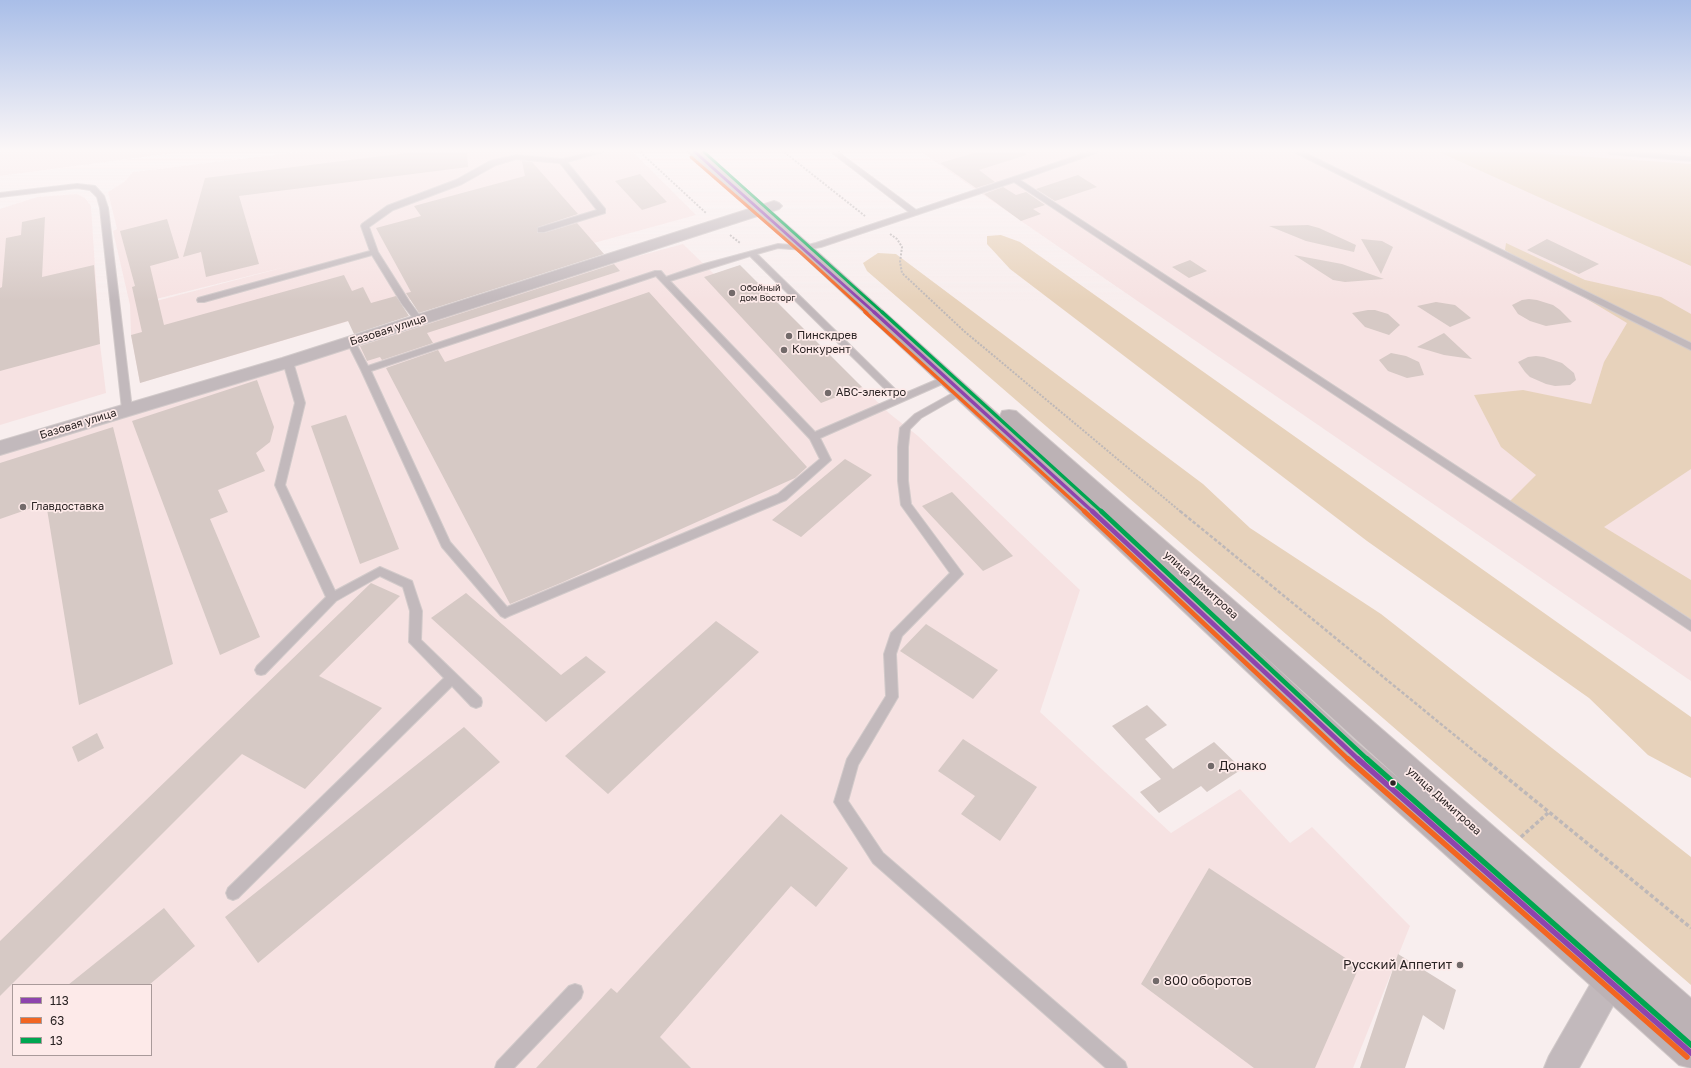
<!DOCTYPE html>
<html>
<head>
<meta charset="utf-8">
<style>
	body { margin:0 }
	#map { position:relative; width:1691px; height:1068px; overflow:hidden; background:#f8eeee; font-family:"Golos Text",sans-serif }
	canvas { display:block }
	.legend { position:absolute; left:12px; top:984px; width:140px; height:72px; box-sizing:border-box; background:#fdeae9; border:1px solid #a99a9a; margin:0; padding:5px 7px; list-style:none; font-size:12px; color:#2a2323 }
	.legend li { display:flex; align-items:center; gap:8px; height:20px }
	.legend b { width:20px; border:1px solid #a99a9a }
</style>
</head>
<body>
<div id="map">
<canvas width="1691" height="1068"></canvas>
<ul class="legend">
<li><b style="height:5px;background:#8e44ad"></b>113</li>
<li><b style="height:5px;background:#f26522"></b>63</li>
<li><b style="height:5px;background:#00a651"></b>13</li>
</ul>
</div>
<script>
const context = document.querySelector('canvas').getContext('2d');
context.lineJoin = 'round';
function fill(path, color) { context.fillStyle = color; context.fill(path, 'evenodd'); }
const shape = rows => new Path2D(rows.map(r => 'M' + r).join(''));
function trace(path, color, width, dash) { context.strokeStyle = color; context.lineWidth = width; context.lineCap = dash ? 'butt' : 'round'; context.setLineDash(dash || []); context.stroke(path); }
function drawText(font, color, halo, rows, align = 'center') {
  context.font = font + ' "Golos Text",sans-serif'; context.lineWidth = 3.5; context.setLineDash([]); context.textBaseline = 'middle'; context.strokeStyle = halo; context.fillStyle = color; for (const [text, x, y, turn = 0] of rows) {
    context.save(); context.translate(x, y); context.rotate((+turn || 0) * Math.PI / 180); context.textAlign = isNaN(turn) ? turn : align; if (halo) context.strokeText(text, 0, 0); context.fillText(text, 0, 0); context.restore();
  }
}
fill(shape([
	[0,152,181,152,0,176],
	[298,152,633,152,696,215,594,243,415,298,376,313,140,383,131,335,130,305,113,231,117,229,108,192,124,182,133,172],
	[289,266,160,300,141,303,140,303],
	[921,152,1691,152,1691,681,1021,221],
	[77,194,85,198,91,206,100,344,106,393,0,425,0,209,37,197],
	[683,244,714,274,862,387,890,414,918,436,1080,590,1040,712,1171,833,1240,789,1290,843,1312,827,1410,926,1353,1068,0,1068,0,454,359,345,631,258],
	[13,985,151,985,151,1055,13,1055]
]), '#f6e2e2');
fill(shape([
	[1439,152,1520,152,1691,164,1691,266],
	[1001,235,1020,242,1691,717,1691,778,1648,755,1589,698,1367,541,1010,269,987,244,987,236],
	[1506,243,1585,280,1661,297,1691,314,1691,469,1604,527,1691,580,1691,619,1510,501,1536,475,1501,447,1474,395,1523,390,1591,404,1604,362,1627,323,1505,250],
	[878,253,896,254,1203,484,1250,528,1381,614,1691,857,1691,985,867,271,863,263]
]), '#e7d2bb');
fill(shape([
	[415,152,467,152,468,167,239,196,259,264,206,277,201,252,183,257,205,178],
	[977,152,1026,152,1026,155,979,170,995,182,976,188,940,163],
	[522,161,532,162,578,214,538,227,537,233,544,233,577,223,604,254,419,313,406,293,411,292,376,228,421,216,414,206,525,176],
	[640,174,667,202,642,210,615,181],
	[1078,175,1097,187,1055,201,1036,189],
	[1003,187,1016,195,1026,192,1045,205,1033,209,1041,214,1021,221,984,194],
	[45,217,42,277,94,265,100,344,0,371,0,288,2,287,6,238,21,235,22,222],
	[167,219,179,258,150,266,164,325,344,275,352,291,363,287,371,303,396,296,409,316,354,334,348,321,140,383,131,335,142,332,132,287,135,286,120,231],
	[1308,225,1319,228,1356,245,1354,252,1306,241,1269,226],
	[1361,239,1382,241,1393,247,1381,274],
	[1547,239,1599,264,1579,274,1527,250],
	[1294,255,1342,264,1384,279,1345,282,1333,280],
	[1190,260,1207,271,1189,278,1172,267],
	[614,264,620,271,427,333,433,343,382,360,380,357,367,361,360,346],
	[740,265,862,387,821,403,704,277],
	[649,292,807,467,795,478,563,582,510,604,386,368,438,350,445,362],
	[1529,299,1537,300,1553,305,1560,310,1572,322,1546,326,1530,321,1518,314,1512,305,1522,300],
	[1436,302,1455,305,1471,318,1450,327,1417,306],
	[1368,310,1375,310,1388,314,1400,325,1389,335,1365,327,1352,313],
	[1444,333,1472,359,1444,355,1417,347],
	[1391,353,1406,356,1419,362,1424,375,1407,378,1388,371,1379,360],
	[1536,356,1544,357,1562,363,1574,373,1576,380,1570,385,1555,386,1546,384,1530,377,1525,372,1518,362,1528,357],
	[257,380,274,427,270,442,256,453,265,471,218,490,228,512,210,519,260,637,220,655,132,421],
	[346,415,399,549,360,564,311,426],
	[113,427,173,664,79,705,46,503,0,519,0,463],
	[845,459,872,475,801,537,772,520],
	[952,492,1013,556,983,571,922,506],
	[371,583,400,596,319,676,382,708,305,789,242,754,0,996,0,941],
	[466,593,561,675,586,656,606,672,546,722,431,618],
	[716,621,759,652,608,794,565,756],
	[926,624,998,670,973,699,900,651],
	[1147,705,1167,725,1145,739,1173,769,1214,742,1242,769,1207,792,1201,786,1159,813,1140,792,1161,779,1112,726],
	[464,727,500,762,258,963,225,917],
	[97,733,104,748,78,762,72,747],
	[963,739,1037,787,1000,841,961,814,975,796,938,771],
	[781,814,848,868,816,907,791,886,660,1037,691,1068,536,1068,611,988,617,993],
	[1209,868,1359,967,1315,1068,1254,1068,1141,984],
	[164,908,195,946,149,985,68,985],
	[1398,954,1456,990,1444,1030,1423,1015,1405,1068,1360,1068]
]), '#d6c9c5');
const service = shape([
	[593,152,603,152,567,162,605,209,605,213,544,232,538,232,538,228,597,210,560,163,516,159,496,165,462,184,393,210,369,227,378,252,409,301,423,320,422,322,416,322,402,304,372,255,204,302,198,302,197,300,198,298,370,251,361,226,362,224,387,206,456,180,490,161,516,155,562,159,593,152],
	[831,152,838,152,916,210,1088,152,1097,152,1096,153,1020,180,1691,620,1691,631,1014,182,821,247,804,250,778,248,757,254,901,395,943,377,949,377,951,379,949,381,820,438,831,460,786,500,509,616,505,618,501,616,442,547,361,370,347,342,348,340,354,340,368,366,655,271,661,271,666,277,704,264,778,244,804,246,816,243,909,212,831,152],
	[750,256,894,398,815,432,670,281,750,256],
	[656,276,810,439,820,459,778,494,507,607,450,542,371,371,656,276],
	[1295,152,1303,152,1691,343,1691,350,1296,153,1295,152],
	[1607,152,1630,152,1691,157,1691,161,1610,154,1607,152],
	[77,184,95,186,104,196,108,208,132,409,127,412,122,409,100,208,97,197,90,190,77,188,0,197,0,193,77,184],
	[288,359,293,362,305,403,285,485,335,591,380,567,412,581,422,611,421,640,481,698,482,702,481,706,476,708,471,706,452,686,238,898,233,900,228,898,226,893,228,888,444,678,409,642,410,611,403,587,380,576,336,601,265,674,261,675,257,674,255,670,257,666,326,597,275,485,295,403,283,362,288,359],
	[960,389,963,390,965,392,963,394,921,418,910,429,908,447,908,481,911,504,963,574,902,636,896,654,898,697,858,765,848,801,883,853,1125,1062,1127,1068,1106,1068,873,863,834,802,847,759,886,696,884,654,891,633,950,573,901,505,898,481,898,447,900,428,915,414,960,389],
	[575,984,581,986,583,992,581,998,514,1068,495,1068,497,1062,569,986,575,984]
]);
const minor = shape([
	[774,201,779,203,782,206,779,209,294,366,0,455,0,441,282,358,774,201],
	[1619,956,1630,961,1635,972,1630,983,1621,991,1579,1068,1544,1068,1549,1056,1599,969,1608,961,1619,956]
]);
const primary = shape([
	[688,152,703,152,810,245,1000,416,1002,411,1009,410,1016,411,1691,998,1691,1068,1679,1065,1336,756,1099,531,798,251,688,152],
	[1251,644,1403,782,1354,740,1251,644]
]);
trace(service, '#d2caca', 2);
trace(minor, '#d2caca', 2);
trace(primary, '#d2caca', 2);
trace(shape([
	[640,152,706,213],
	[784,152,865,216],
	[890,234,897,239,902,247,900,262,902,273,964,331,1181,512],
	[730,235,740,243]
]), '#beb8b8', 2, [2, 1.5]);
trace(shape([
	[1180,511,1485,760]
]), '#beb8b8', 2.5, [3.5, 2]);
trace(shape([
	[1484,759,1691,928],
	[1521,837,1548,813]
]), '#beb8b8', 3.5, [4, 2.5]);
fill(service, '#c2b9bc');
fill(minor, '#c2b9bc');
fill(primary, '#bcb2b5');
trace(shape([
	[695,152,875,313]
]), '#8e44ad', 3);
trace(shape([
	[874,312,1093,512]
]), '#8e44ad', 3.5);
trace(shape([
	[1092,511,1359,760]
]), '#8e44ad', 4.5);
trace(shape([
	[1358,759,1691,1053]
]), '#8e44ad', 5.5);
trace(shape([
	[691,157,800,252,867,313]
]), '#f26522', 3);
trace(shape([
	[865,312,1085,512]
]), '#f26522', 3.5);
trace(shape([
	[1084,511,1349,760]
]), '#f26522', 4.5);
trace(shape([
	[1348,759,1687,1057]
]), '#f26522', 5.5);
trace(shape([
	[704,152,883,313]
]), '#00a651', 3);
trace(shape([
	[882,312,1102,512]
]), '#00a651', 3.5);
trace(shape([
	[1101,511,1368,760]
]), '#00a651', 4.5);
trace(shape([
	[1367,759,1691,1045]
]), '#00a651', 5.5);
const sky = context.createLinearGradient(0, 0, 0, 301);
sky.addColorStop(0, '#a9bee8');
sky.addColorStop(0.5, '#fcf7f7');
sky.addColorStop(1, '#fcf7f700');
context.fillStyle = sky;
context.fillRect(0, 0, 1691, 301);
for (const [x, y, r, color] of [
	[732,293,4,"#726a6a"],
	[789,336,4,"#726a6a"],
	[784,350,4,"#726a6a"],
	[828,393,4,"#726a6a"],
	[23,507,4,"#726a6a"],
	[1211,766,4,"#726a6a"],
	[1393,783,3.5,"#2a2323"],
	[1460,965,4,"#726a6a"],
	[1156,981,4,"#726a6a"]
]) { const dot = new Path2D(); dot.arc(x, y, r, 0, 2 * Math.PI); context.fillStyle = color; context.fill(dot); trace(dot, '#fdeae9', 1.5); }
drawText('9px', '#2a2323', '#fdeae9', [
	["Обойный",740,288],
	["дом Восторг",740,298]
], 'left');
drawText('11px', '#2a2323', '#fdeae9', [
	["Базовая улица",388,330,-18],
	["Базовая улица",78,424,-17],
	["улица Димитрова",1201,585,42],
	["улица Димитрова",1444,801,42]
]);
drawText('11px', '#2a2323', '#fdeae9', [
	["Пинскдрев",797,336],
	["Конкурент",792,350],
	["АВС-электро",836,393],
	["Главдоставка",31,507]
], 'left');
drawText('13px', '#2a2323', '#fdeae9', [
	["Донако",1219,766],
	["Русский Аппетит",1452,965,"right"],
	["800 оборотов",1164,981]
], 'left');
</script>
</body>
</html>
